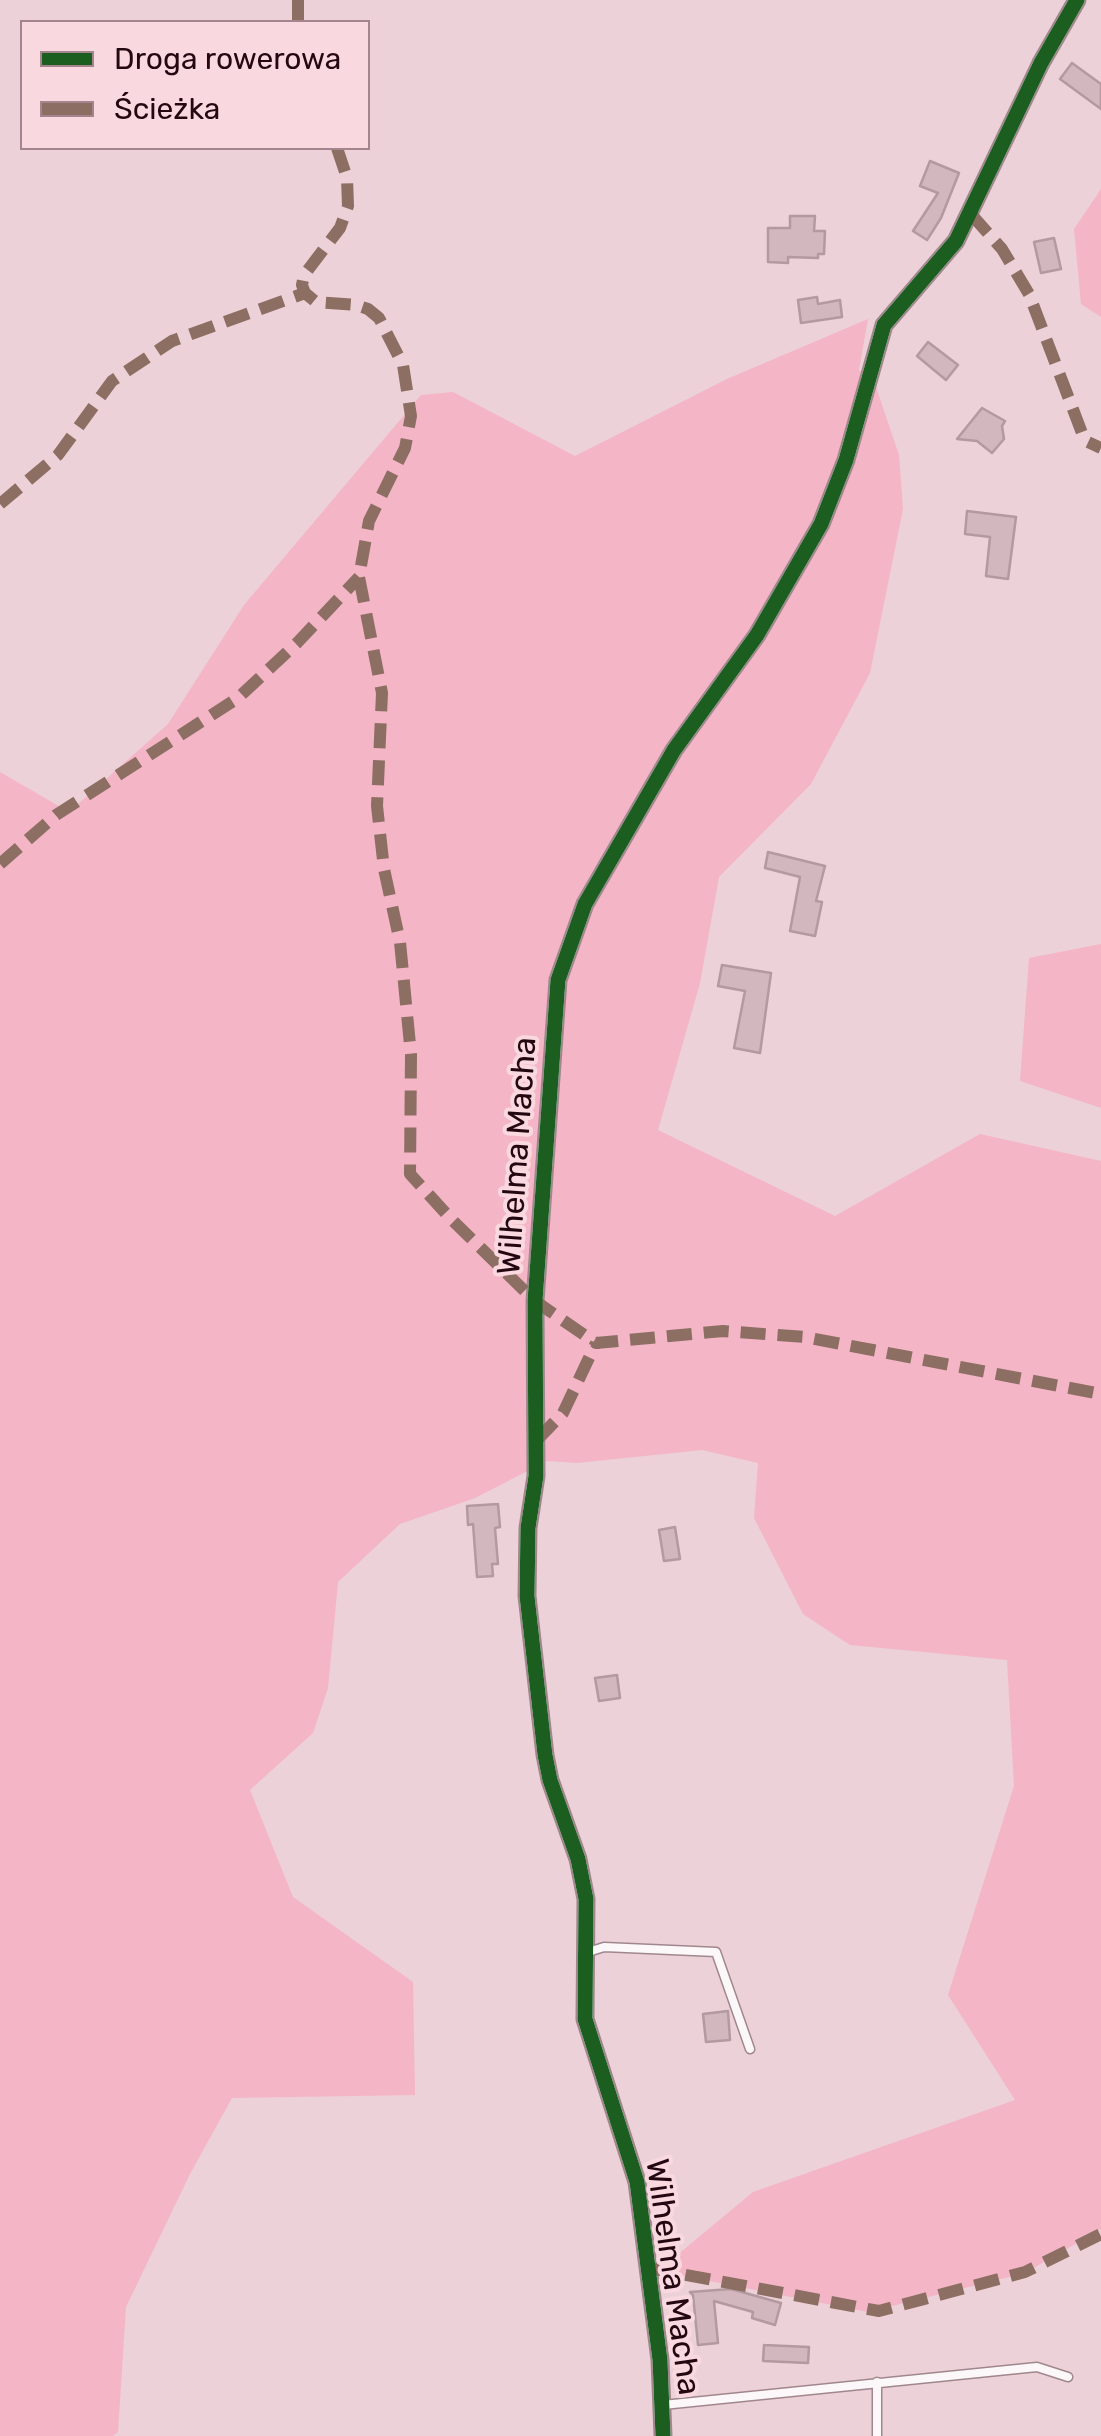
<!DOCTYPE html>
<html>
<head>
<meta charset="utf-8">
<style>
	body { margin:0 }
	#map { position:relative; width:1101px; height:2436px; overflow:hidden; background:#ecd1d8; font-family:Rubik,sans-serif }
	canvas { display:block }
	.legend { position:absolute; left:20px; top:20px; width:350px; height:130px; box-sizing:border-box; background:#fad8e0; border:2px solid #a4848d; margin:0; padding:12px 18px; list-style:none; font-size:30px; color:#230711 }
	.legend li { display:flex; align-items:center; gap:20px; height:50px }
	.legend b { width:50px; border:2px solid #a4848d }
</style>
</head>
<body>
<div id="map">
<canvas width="1101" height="2436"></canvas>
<ul class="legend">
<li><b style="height:12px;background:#1b5e20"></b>Droga rowerowa</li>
<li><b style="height:12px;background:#8d6e63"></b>Ścieżka</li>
</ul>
</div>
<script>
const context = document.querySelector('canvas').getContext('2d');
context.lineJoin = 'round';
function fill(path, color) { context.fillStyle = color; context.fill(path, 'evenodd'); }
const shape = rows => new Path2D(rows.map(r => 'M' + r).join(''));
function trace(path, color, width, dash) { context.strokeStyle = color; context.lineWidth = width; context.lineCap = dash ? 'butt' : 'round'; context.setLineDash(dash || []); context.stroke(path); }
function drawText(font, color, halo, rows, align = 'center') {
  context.font = font + ' Rubik,sans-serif'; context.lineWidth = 8; context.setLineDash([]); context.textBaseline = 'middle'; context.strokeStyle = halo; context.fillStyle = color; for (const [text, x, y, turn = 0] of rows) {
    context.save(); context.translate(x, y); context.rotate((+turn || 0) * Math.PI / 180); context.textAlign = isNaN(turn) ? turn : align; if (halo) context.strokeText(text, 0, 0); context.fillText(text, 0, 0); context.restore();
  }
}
fill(shape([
	[1101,189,1101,317,1081,304,1074,229],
	[868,319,859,370,875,384,899,455,903,509,870,673,811,784,719,877,700,983,658,1130,835,1216,980,1134,1101,1161,1101,2229,1025,2273,868,2312,658,2271,753,2192,1015,2100,948,1995,1014,1786,1007,1660,850,1645,803,1614,754,1518,758,1463,702,1450,577,1463,547,1461,475,1498,400,1524,338,1582,328,1688,313,1733,250,1790,293,1897,413,1982,415,2095,232,2098,190,2174,126,2307,118,2432,113,2436,0,2436,0,772,69,812,168,724,244,605,421,395,453,392,575,456,727,379],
	[1101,944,1101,1108,1020,1081,1029,958]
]), '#f4b5c6');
const building = shape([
	[1072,63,1101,84,1101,109,1060,79,1072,63],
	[930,161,959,173,941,218,927,240,913,231,938,193,920,186,930,161],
	[790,216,815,216,814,231,825,231,824,254,818,254,818,258,788,257,788,263,768,262,768,228,790,228,790,216],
	[1054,238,1061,269,1041,273,1034,242,1054,238],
	[817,297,818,304,840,300,842,317,801,323,798,300,817,297],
	[928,342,958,365,946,380,917,356,928,342],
	[982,408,1005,421,1002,426,1004,439,992,453,977,441,957,439,982,408],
	[967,511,1016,517,1008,579,986,576,990,537,965,534,967,511],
	[768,852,825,866,816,901,822,902,815,936,790,931,800,877,765,868,768,852],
	[722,965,771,973,760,1053,734,1048,745,991,718,986,722,965],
	[498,1504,500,1527,495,1528,498,1564,492,1564,493,1576,477,1577,473,1524,468,1525,467,1506,498,1504],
	[675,1527,680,1559,664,1561,659,1530,675,1527],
	[617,1675,620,1698,599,1701,595,1678,617,1675],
	[728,2011,730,2040,706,2042,703,2014,728,2011],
	[731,2289,781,2303,775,2325,752,2318,753,2312,714,2301,718,2343,698,2345,693,2295,690,2292,731,2289],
	[764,2345,809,2347,808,2363,763,2361,764,2345]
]);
fill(building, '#d2b7bf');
trace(building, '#b399a0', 2.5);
const lane = shape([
	[585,1953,604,1947,716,1952,750,2049],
	[877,2382,877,2436],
	[663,2405,1037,2367,1068,2377]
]);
const street = shape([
	[663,2436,660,2360,637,2182,585,2019,586,1899,578,1859,550,1780,545,1755,527,1596,528,1528,536,1476,535,1301,558,980,585,904,674,750,757,635,821,524,846,460,884,325,956,241,1041,63,1077,0]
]);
trace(lane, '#a0878e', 11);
trace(street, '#a0878e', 19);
trace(lane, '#fcf8f9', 8);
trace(street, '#fcf8f9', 15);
trace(shape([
	[298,0,298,22],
	[337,148,347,178,348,206,340,228,304,275,302,285,305,293,316,302,356,305,368,309,379,318,403,365,411,416,405,448,369,521,359,577,382,693,377,806,384,869,400,942,411,1055,410,1174,451,1219,535,1301,596,1343,723,1331,805,1337,1101,1394],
	[971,214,1002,249,1029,294,1082,433,1088,442,1101,448],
	[0,504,58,455,112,381,172,341,305,293],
	[0,864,56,815,238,698,297,643,359,577],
	[537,1440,563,1413,596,1343],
	[649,2268,879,2311,1025,2272,1101,2234]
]), '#8d6e63', 12, [25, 12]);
trace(shape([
	[663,2436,660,2360,637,2182,585,2019,586,1899,578,1859,550,1780,545,1755,527,1596,528,1528,536,1476,535,1301,558,980,585,904,674,750,757,635,821,524,846,460,884,325,956,241,1041,63,1077,0]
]), '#1b5e20', 15);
drawText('32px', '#230711', '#fad8e0', [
	["Wilhelma Macha",518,1156,-86],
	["Wilhelma Macha",672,2277,82]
]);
</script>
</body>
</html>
